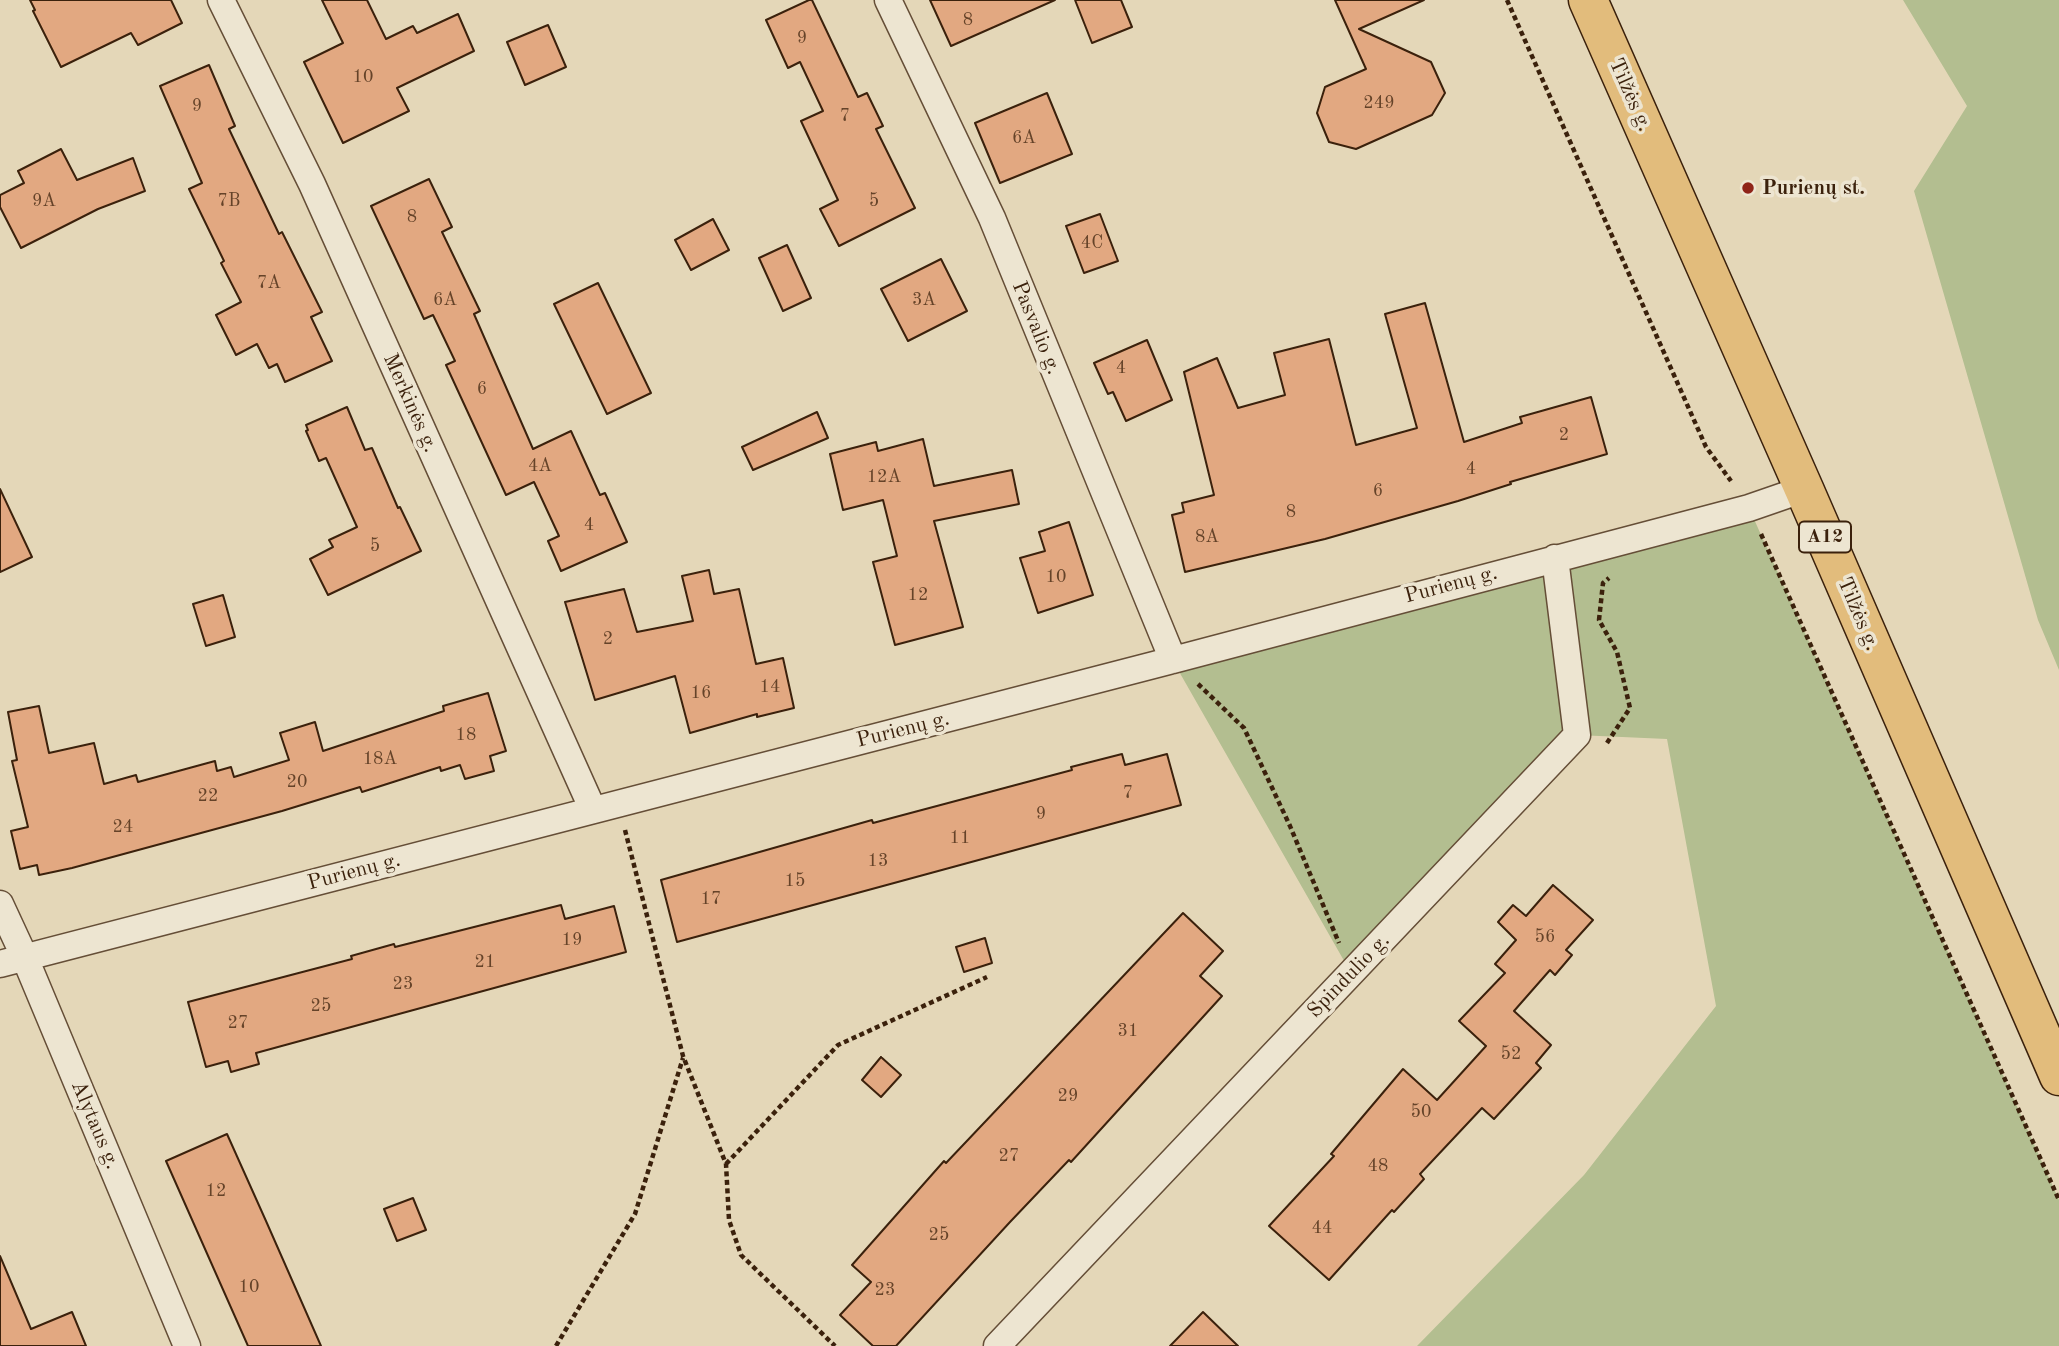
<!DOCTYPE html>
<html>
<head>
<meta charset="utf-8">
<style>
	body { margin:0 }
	canvas { display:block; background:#e4d7b8 }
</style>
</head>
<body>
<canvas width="2059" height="1346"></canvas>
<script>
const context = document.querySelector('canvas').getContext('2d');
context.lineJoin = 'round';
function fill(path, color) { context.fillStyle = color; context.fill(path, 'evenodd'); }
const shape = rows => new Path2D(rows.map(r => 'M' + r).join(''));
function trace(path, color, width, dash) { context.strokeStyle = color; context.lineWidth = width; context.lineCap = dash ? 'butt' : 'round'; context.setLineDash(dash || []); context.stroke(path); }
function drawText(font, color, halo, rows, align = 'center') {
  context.font = font + ' "Old Standard TT",serif'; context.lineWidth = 7; context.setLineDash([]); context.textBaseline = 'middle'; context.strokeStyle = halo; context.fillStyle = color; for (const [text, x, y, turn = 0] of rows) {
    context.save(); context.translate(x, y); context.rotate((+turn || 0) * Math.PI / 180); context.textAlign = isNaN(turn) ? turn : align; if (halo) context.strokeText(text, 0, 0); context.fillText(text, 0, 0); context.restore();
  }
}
fill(shape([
	[1903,0,2059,0,2059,670,2038,620,1914,191,1967,106],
	[1749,508,2059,1200,2059,1346,1417,1346,1584,1175,1716,1006,1667,739,1577,735,1351,973,1173,661]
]), '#b3be90');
const building = shape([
	[30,0,171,0,182,23,138,45,131,33,61,67,33,11,35,10,30,0],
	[322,0,367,0,386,39,413,26,417,33,458,14,474,51,397,88,409,111,343,143,304,62,343,43,322,0],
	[809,0,812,0,858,97,867,93,883,126,876,129,915,208,839,246,820,209,838,200,801,121,823,111,800,62,788,68,766,20,809,0],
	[930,0,1055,0,951,46,930,0],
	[1075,0,1121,0,1132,27,1092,43,1075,0],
	[1335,0,1424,0,1359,29,1431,62,1445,93,1432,115,1356,149,1329,142,1317,113,1325,87,1366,69,1335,0],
	[548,25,566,67,525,85,507,42,548,25],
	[209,65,235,126,229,129,279,234,282,232,322,312,311,317,332,361,285,382,277,364,269,368,257,344,236,355,216,315,241,302,221,263,224,261,189,189,202,183,160,86,209,65],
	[1047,93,1072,154,1000,183,975,123,1047,93],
	[61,149,77,180,133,158,145,191,98,209,21,248,0,207,0,195,24,183,18,171,61,149],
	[429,179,452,227,442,232,480,311,474,314,533,449,571,431,600,495,605,493,627,542,561,571,548,541,559,536,534,482,506,495,446,365,455,361,433,315,424,319,371,206,429,179],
	[1100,214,1118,261,1084,273,1066,226,1100,214],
	[713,219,729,250,691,270,675,240,713,219],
	[787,245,811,298,783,311,759,258,787,245],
	[941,259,967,311,908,341,881,289,941,259],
	[598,283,651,393,607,414,554,304,598,283],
	[1425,303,1464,442,1522,423,1520,417,1591,397,1607,454,1510,482,1511,484,1458,501,1325,539,1185,572,1172,515,1184,512,1182,503,1214,495,1184,372,1217,358,1238,408,1285,395,1274,353,1329,339,1356,445,1417,428,1385,314,1425,303],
	[1147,340,1172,400,1126,421,1113,392,1108,394,1094,363,1147,340],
	[347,407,365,450,372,448,398,508,400,507,421,551,328,595,310,559,333,547,329,540,357,527,326,458,319,461,306,431,308,430,306,425,347,407],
	[817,412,828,438,753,470,742,447,817,412],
	[923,439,934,486,1012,470,1019,504,934,521,963,627,895,645,873,562,897,556,883,500,843,510,830,454,876,442,878,451,923,439],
	[0,489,32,557,0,572,0,489],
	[1069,522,1093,595,1038,613,1020,558,1045,551,1039,532,1069,522],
	[709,570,714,594,739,589,756,664,783,658,794,708,757,717,757,714,690,733,675,676,595,700,565,602,624,589,637,632,693,621,682,576,709,570],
	[223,595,235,637,206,646,193,604,223,595],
	[488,693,506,751,490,756,494,771,465,779,460,765,441,771,440,767,362,792,360,787,282,811,72,868,39,875,37,865,20,869,11,831,28,827,12,761,17,760,8,712,39,706,49,753,94,743,104,784,136,775,138,782,215,761,217,771,231,767,234,777,289,760,280,733,315,722,323,751,444,711,443,706,488,693],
	[1122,754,1125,765,1167,754,1181,805,677,942,661,880,872,820,873,823,1072,770,1071,767,1122,754],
	[1553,885,1593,920,1566,950,1572,955,1555,975,1550,970,1514,1011,1551,1045,1536,1063,1541,1068,1494,1119,1482,1108,1420,1174,1424,1179,1394,1212,1392,1210,1329,1280,1269,1226,1334,1156,1331,1154,1403,1069,1437,1100,1486,1046,1459,1021,1505,973,1495,964,1516,940,1498,922,1513,905,1526,916,1553,885],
	[561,905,565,919,614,906,626,952,256,1053,259,1064,231,1072,228,1061,206,1067,188,1002,352,959,351,956,394,944,395,947,561,905],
	[1183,913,1223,951,1200,976,1222,996,1071,1162,1069,1160,1010,1222,896,1346,873,1346,840,1315,871,1282,852,1265,944,1161,946,1163,1183,913],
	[985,938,992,963,964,972,956,947,985,938],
	[881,1057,901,1075,881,1097,862,1080,881,1057],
	[227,1134,266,1221,321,1346,248,1346,166,1161,227,1134],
	[413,1198,426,1230,397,1241,384,1209,413,1198],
	[0,1256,31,1329,72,1312,86,1346,0,1346,0,1256],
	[1203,1312,1238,1346,1170,1346,1203,1312]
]);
fill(building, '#e2a881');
trace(building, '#3b210c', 2);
const street = shape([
	[221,0,312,184,593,810],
	[888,0,992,218,1173,660],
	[0,904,25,958,187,1346],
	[0,964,1173,660,1749,508,1804,489],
	[997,1346,1577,735,1555,558]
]);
const highway = shape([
	[1588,0,1804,489,2059,1076]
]);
trace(street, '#654e37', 29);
trace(highway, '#3b210c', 41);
trace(shape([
	[1507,0,1706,447,1731,481],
	[1761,534,2059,1200],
	[1198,684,1244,728,1290,826,1339,943],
	[1607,743,1630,708,1617,652,1599,620,1603,583,1609,578],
	[625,830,683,1056,726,1164,729,1220,741,1255,835,1346],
	[726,1164,838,1045,987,977],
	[556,1346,635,1214,683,1058]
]), '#3b210c', 4.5, [5, 3.5]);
trace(street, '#ede5d1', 26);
trace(highway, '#e2bc7c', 38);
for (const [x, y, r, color] of [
	[1748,188,7,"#8f2418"]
]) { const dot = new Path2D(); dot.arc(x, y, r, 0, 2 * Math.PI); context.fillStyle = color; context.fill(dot); trace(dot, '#ede5d1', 2.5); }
drawText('18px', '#654329', null, [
	["8",968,20],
	["9",802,38],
	["10",363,77],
	["249",1379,103],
	["9",197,106],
	["7",845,116],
	["6A",1024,138],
	["9A",44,201],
	["7B",229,201],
	["5",874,201],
	["8",412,217],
	["4C",1092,243],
	["7A",269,283],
	["6A",445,300],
	["3A",924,300],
	["4",1121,368],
	["6",482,389],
	["2",1564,435],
	["4A",540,466],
	["4",1471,469],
	["12A",884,477],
	["6",1378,491],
	["8",1291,512],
	["4",589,525],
	["8A",1207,537],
	["5",375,546],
	["10",1056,577],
	["12",918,595],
	["2",608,639],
	["14",770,687],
	["16",701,693],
	["18",466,735],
	["18A",380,759],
	["20",297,782],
	["7",1128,793],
	["22",208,796],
	["9",1041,814],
	["24",123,827],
	["11",960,838],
	["13",878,861],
	["15",795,881],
	["17",711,899],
	["56",1545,937],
	["19",572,940],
	["21",485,962],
	["23",403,984],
	["25",321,1006],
	["27",238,1023],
	["31",1128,1031],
	["52",1511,1054],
	["29",1068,1096],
	["50",1421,1112],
	["27",1009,1156],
	["48",1378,1166],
	["12",216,1191],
	["44",1322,1228],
	["25",939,1235],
	["10",249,1287],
	["23",885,1290]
]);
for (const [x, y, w] of [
	[1825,537,52]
]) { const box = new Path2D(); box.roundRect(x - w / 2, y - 15.5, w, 31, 5); context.fillStyle = '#ede5d1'; context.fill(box); trace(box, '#3b210c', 2); }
drawText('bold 19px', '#3b210c', null, [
	["A12",1825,537]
]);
drawText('21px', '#3b210c', '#ede5d1', [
	["Tilžės g.",1630,95,66],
	["Pasvalio g.",1036,328,68],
	["Merkinės g.",410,403,66],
	["Purienų g.",1451,585,-15],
	["Tilžės g.",1858,614,67],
	["Purienų g.",903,730,-14],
	["Purienų g.",354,872,-15],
	["Spindulio g.",1349,976,-46],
	["Alytaus g.",95,1125,67]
]);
drawText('bold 21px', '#3b210c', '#ede5d1', [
	["Purienų st.",1762,188]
], 'left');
</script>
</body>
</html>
